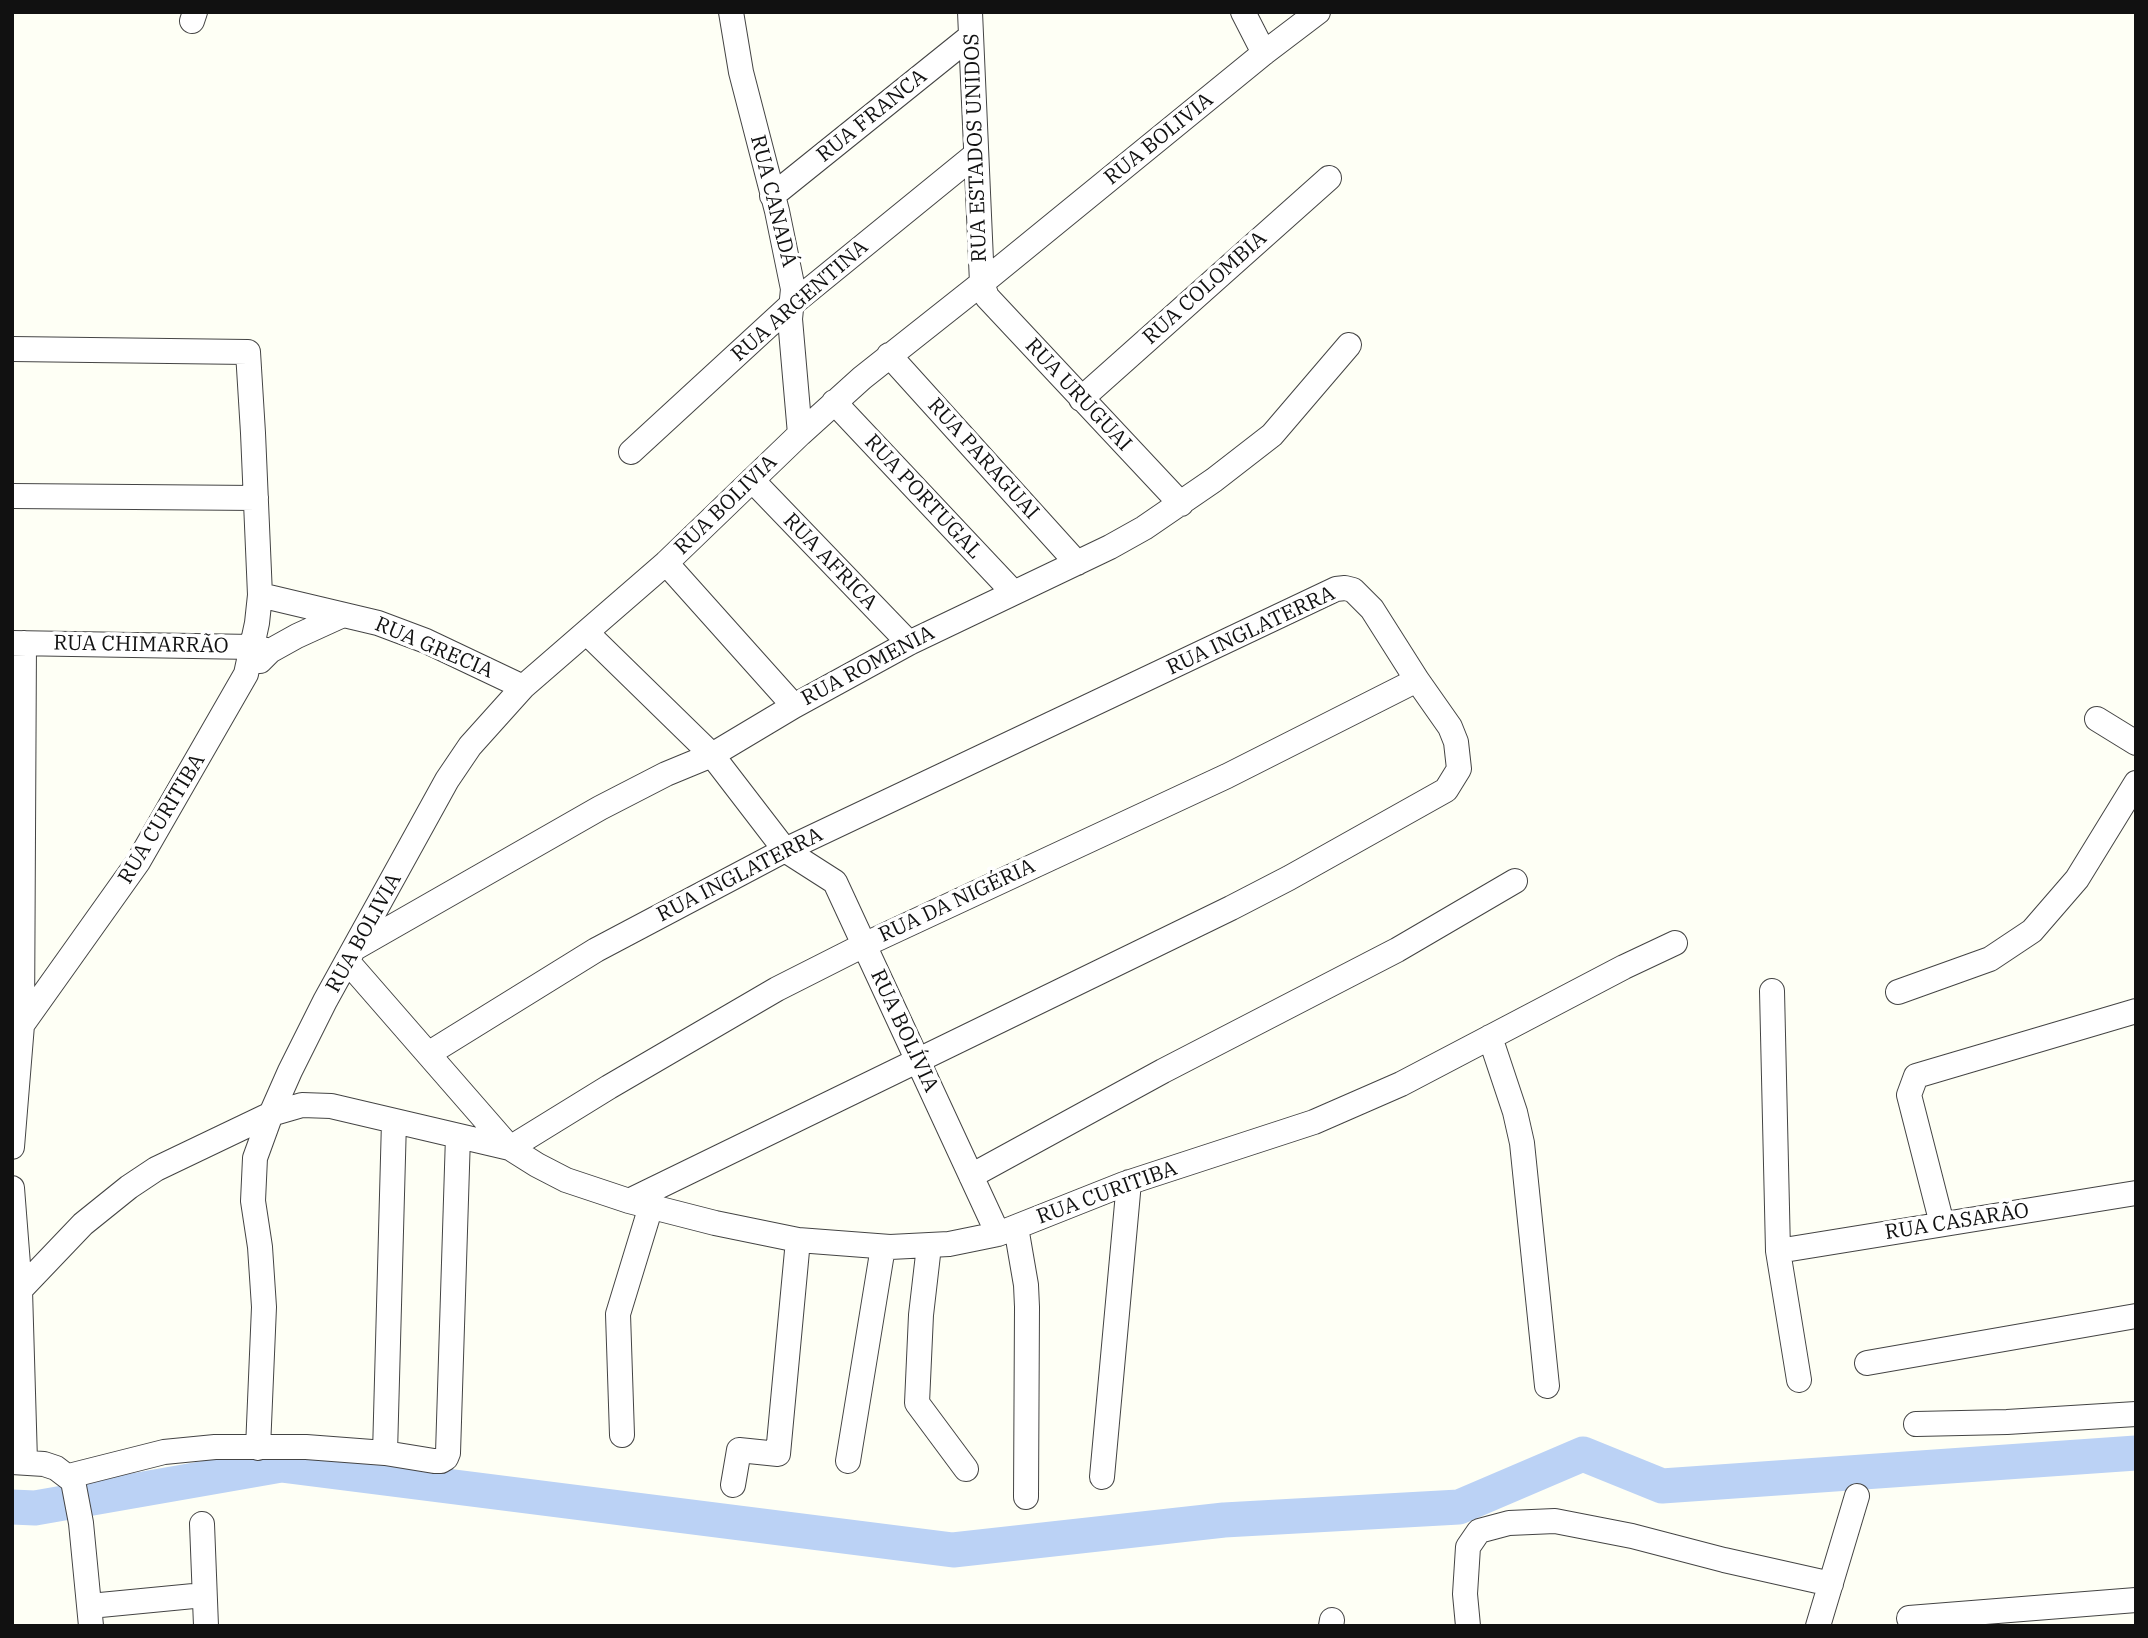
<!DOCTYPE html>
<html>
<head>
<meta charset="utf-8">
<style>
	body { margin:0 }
	#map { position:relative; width:2148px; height:1638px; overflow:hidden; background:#fefff5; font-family:"IBM Plex Serif",serif }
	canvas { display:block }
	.frame { position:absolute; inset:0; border:14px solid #111; pointer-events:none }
</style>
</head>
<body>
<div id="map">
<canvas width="2148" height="1638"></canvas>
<div class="frame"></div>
</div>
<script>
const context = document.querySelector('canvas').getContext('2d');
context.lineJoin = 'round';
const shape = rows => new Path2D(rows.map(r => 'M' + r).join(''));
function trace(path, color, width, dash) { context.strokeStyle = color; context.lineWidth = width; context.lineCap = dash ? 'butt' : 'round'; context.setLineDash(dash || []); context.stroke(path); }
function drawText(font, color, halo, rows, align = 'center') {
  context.font = font + ' "IBM Plex Serif",serif'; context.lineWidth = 7; context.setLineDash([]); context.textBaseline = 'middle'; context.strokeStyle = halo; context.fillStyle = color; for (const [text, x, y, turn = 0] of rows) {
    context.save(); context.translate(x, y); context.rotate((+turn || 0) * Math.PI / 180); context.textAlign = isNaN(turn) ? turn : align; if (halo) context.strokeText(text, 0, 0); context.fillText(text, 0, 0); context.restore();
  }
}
trace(shape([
	[12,1507,35,1508,281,1465,953,1550,1224,1520,1459,1507,1583,1454,1662,1486,2136,1453]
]), '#bbd2f5', 35);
const minor = shape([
	[731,12,741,72,777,211,793,289,790,319,800,434],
	[970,12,982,283,987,297,1181,504],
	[1243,12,1264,53],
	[192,21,195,12],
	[772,196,971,36],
	[12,349,248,352,253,433,260,595,257,623,246,674,138,862,22,1025],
	[889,355,1077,563],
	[1081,399,1329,178],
	[834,402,1013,592],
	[631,452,792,304,975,155],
	[752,480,909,643],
	[12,496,256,498],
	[666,563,794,706],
	[260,595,378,623,426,641,523,687],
	[587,633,712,755,785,850,835,882,998,1234],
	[12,643,253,647,270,651],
	[260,661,270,651,297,636,343,615],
	[2097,719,2136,743],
	[355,948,600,808,666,774,712,755,794,706,909,643,1110,547,1144,528,1214,480,1272,435,1349,345],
	[347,961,510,1148,537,1165,566,1180,629,1201,715,1223,798,1240,890,1247,949,1244,998,1234,1124,1184,1314,1122,1401,1084,1624,967,1675,943],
	[1772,991,1778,1251,1799,1380],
	[1898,992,1990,959,2032,931,2077,879,2136,783],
	[1490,1037,1515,1112,1522,1143,1547,1386],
	[428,1054,596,950,785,850,1336,589,1345,588,1353,590,1372,609,1417,680,1450,727,1456,742,1459,769,1446,790,1289,878,1231,908,629,1201],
	[12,1147,22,1025,24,643],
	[510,1148,609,1087,777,989,864,945,1227,776,1417,680],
	[971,1176,1163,1071,1397,950,1515,881],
	[12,1188,20,1290,25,1461],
	[1942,1224,1909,1095,1916,1076,2136,1011],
	[1016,1227,1026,1285,1027,1307,1026,1497],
	[929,1246,921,1315,917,1403,966,1469],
	[1778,1251,2136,1193],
	[20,1290,83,1224,129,1187,156,1169,271,1114,302,1105,331,1106,510,1148],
	[1867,1363,2136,1316],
	[1916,1424,2007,1422,2136,1414],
	[622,1435,618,1314,651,1206],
	[258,1448,264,1307,260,1247,253,1201,255,1158,271,1114,290,1071,325,1001,447,780,470,746,523,687,666,563,800,434,862,378,982,283,1264,53,1318,12],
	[385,1453,394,1121],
	[848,1461,883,1247],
	[12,1462,44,1464,56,1468,73,1481,81,1523,91,1626],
	[69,1476,164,1452,215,1447,306,1447,385,1453,434,1461,441,1461,446,1458,448,1453,458,1136],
	[1102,1477,1129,1182],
	[733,1485,739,1450,778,1454,798,1240],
	[202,1524,206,1626],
	[90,1606,204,1595],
	[1909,1618,2136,1600],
	[1331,1626,1332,1620],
	[1468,1626,1465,1594,1468,1547,1479,1531,1509,1523,1555,1521,1632,1536,1724,1560,1831,1584],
	[1818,1626,1857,1496]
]);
trace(minor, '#444', 26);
trace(minor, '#fff', 24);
drawText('21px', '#111', '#fff', [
	["RUA FRANCA",872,116,-39],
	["RUA BOLIVIA",1159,139,-39],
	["RUA ESTADOS UNIDOS",976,148,-92],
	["RUA CANADÁ",773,201,76],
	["RUA COLOMBIA",1205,288,-42],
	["RUA ARGENTINA",800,301,-41],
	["RUA URUGUAI",1078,395,47],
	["RUA PARAGUAI",983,459,48],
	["RUA PORTUGAL",923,497,47],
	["RUA BOLIVIA",726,505,-44],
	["RUA AFRICA",830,562,46],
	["RUA INGLATERRA",1251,631,-25],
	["RUA CHIMARRÃO",141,645,1],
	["RUA GRECIA",434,648,23],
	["RUA ROMENIA",868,666,-28],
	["RUA CURITIBA",162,819,-59],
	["RUA INGLATERRA",740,875,-27],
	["RUA DA NIGÉRIA",957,901,-25],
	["RUA BOLIVIA",364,933,-61],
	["RUA BOLÍVIA",904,1031,65],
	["RUA CURITIBA",1107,1193,-20],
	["RUA CASARÃO",1957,1222,-9]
]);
</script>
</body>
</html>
